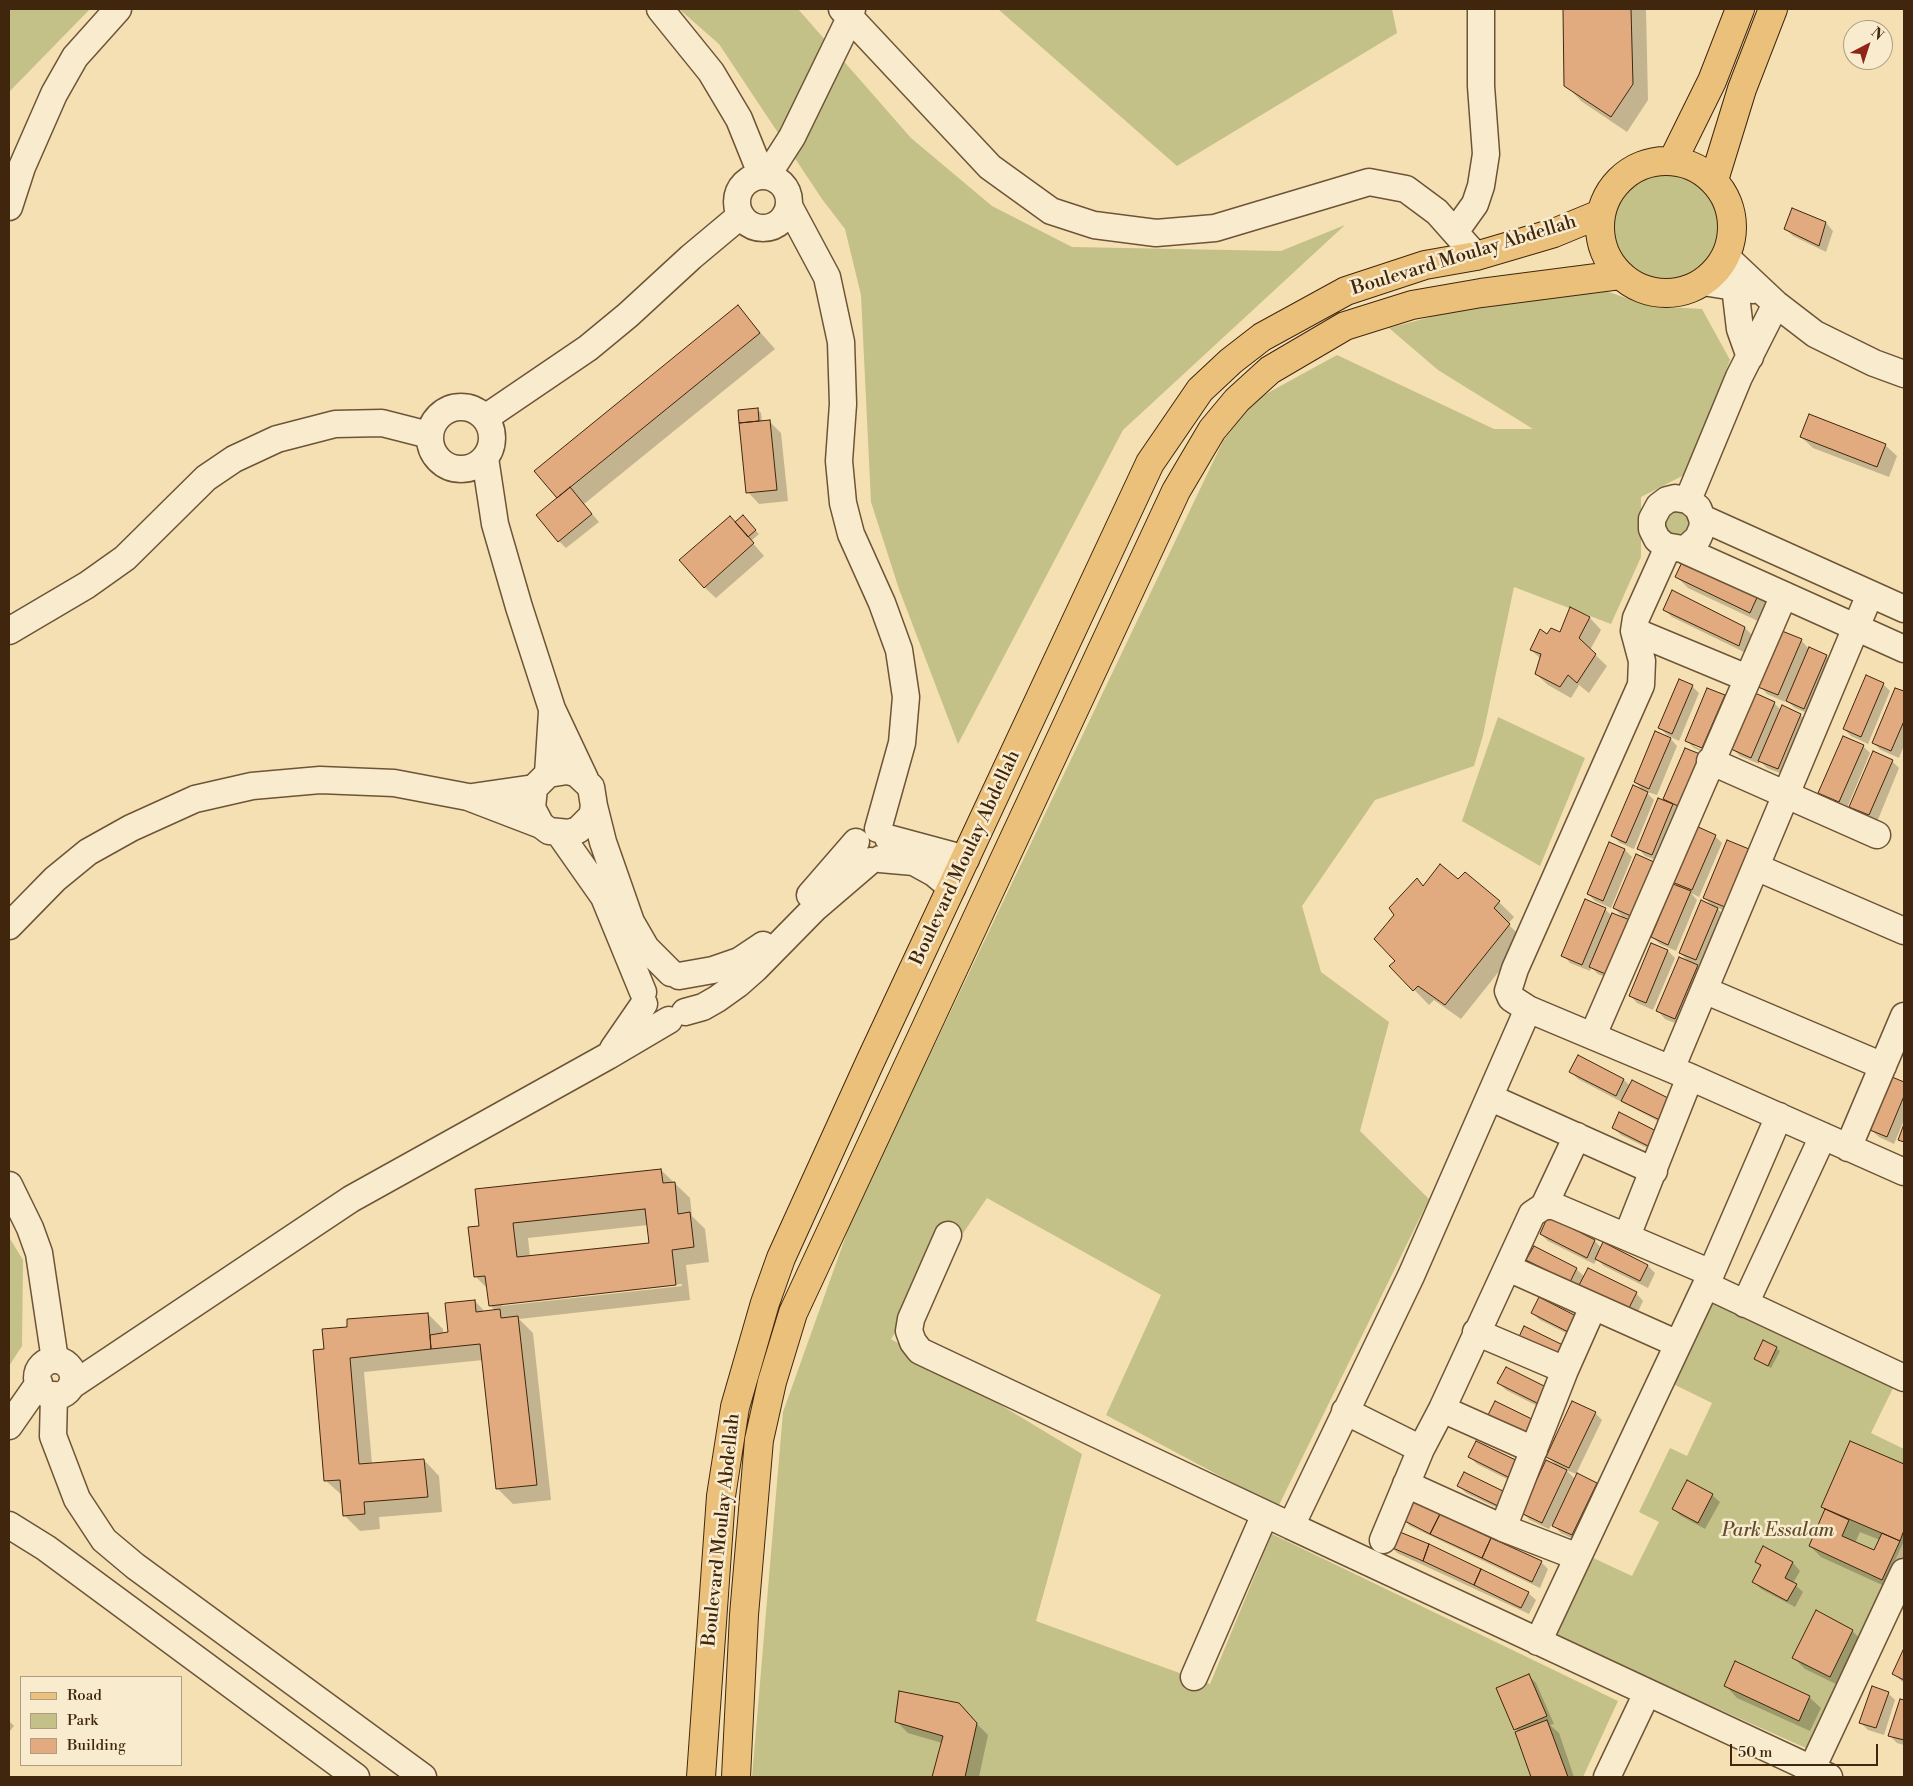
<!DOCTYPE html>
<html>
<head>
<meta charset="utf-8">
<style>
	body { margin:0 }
	#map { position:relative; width:1913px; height:1786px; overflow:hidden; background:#f5e0b3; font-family:"Libre Bodoni",serif }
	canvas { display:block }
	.frame { position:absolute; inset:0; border:10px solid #41260e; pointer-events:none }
	.legend { position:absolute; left:20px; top:1676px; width:162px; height:90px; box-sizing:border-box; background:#f8ebce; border:1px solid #af9c81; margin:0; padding:6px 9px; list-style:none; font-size:15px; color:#41260e }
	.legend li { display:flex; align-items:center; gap:10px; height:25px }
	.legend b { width:25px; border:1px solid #af9c81 }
	.north { position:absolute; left:1843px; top:20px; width:50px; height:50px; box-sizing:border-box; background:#f8ebce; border:1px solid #af9c81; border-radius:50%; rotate:40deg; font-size:14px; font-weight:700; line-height:20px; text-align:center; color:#41260e }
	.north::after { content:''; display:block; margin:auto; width:18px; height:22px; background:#8f2418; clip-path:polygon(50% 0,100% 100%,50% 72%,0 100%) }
	.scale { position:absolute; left:1730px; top:1744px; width:148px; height:22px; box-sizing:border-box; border:2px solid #41260e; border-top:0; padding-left:6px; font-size:15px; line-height:18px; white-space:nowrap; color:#41260e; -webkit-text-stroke:4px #f8ebce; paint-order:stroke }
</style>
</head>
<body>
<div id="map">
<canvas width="1913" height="1786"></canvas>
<div class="frame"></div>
<ul class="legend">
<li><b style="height:6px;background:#eac07a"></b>Road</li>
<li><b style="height:14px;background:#c3c088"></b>Park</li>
<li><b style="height:14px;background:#e2ab7f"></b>Building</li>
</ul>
<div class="north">N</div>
<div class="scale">50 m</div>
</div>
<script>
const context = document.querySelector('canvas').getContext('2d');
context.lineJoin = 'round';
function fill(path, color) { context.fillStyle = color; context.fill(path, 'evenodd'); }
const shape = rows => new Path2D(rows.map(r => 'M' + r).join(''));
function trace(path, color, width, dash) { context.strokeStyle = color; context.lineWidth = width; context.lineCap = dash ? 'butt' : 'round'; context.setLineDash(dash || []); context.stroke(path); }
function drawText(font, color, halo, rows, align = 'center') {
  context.font = font + ' "Libre Bodoni",serif'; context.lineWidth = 5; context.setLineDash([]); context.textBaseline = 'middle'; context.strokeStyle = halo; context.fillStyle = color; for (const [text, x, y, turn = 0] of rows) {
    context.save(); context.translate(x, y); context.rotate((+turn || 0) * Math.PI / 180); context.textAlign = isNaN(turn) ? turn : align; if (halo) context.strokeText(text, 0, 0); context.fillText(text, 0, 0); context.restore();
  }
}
fill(shape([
	[9,9,90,9,9,92],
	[679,9,798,9,911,138,992,206,1072,247,1281,251,1345,225,1123,430,958,744,899,589,871,502,861,295,845,229,822,199,719,44],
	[998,9,1392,9,1397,33,1177,166],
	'1612 228a54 54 0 1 1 108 0a54 54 0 1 1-108 0Z',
	[1594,287,1650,306,1702,309,1730,360,1688,473,1641,497,1641,557,1611,624,1514,587,1483,735,1474,766,1375,800,1302,906,1321,972,1389,1022,1360,1131,1429,1199,1278,1507,1106,1415,1161,1295,987,1198,891,1339,1082,1454,1036,1621,1210,1684,1272,1534,1618,1701,1583,1777,752,1777,783,1412,853,1216,1223,441,1253,401,1337,355,1494,429,1533,429,1438,370,1389,328,1491,301],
	[1667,511,1691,511,1688,540,1664,535,1663,516],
	[1498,717,1585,758,1540,866,1462,821],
	[9,1237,23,1260,22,1346,9,1366],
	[1706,1297,1894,1386,1871,1433,1904,1449,1904,1541,1808,1749,1555,1636,1591,1557,1632,1576,1659,1522,1639,1512,1670,1448,1687,1456,1712,1403,1667,1381]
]), '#c3c088');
fill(shape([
	[1564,9,1646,9,1648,100,1627,132,1581,101,1566,85],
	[1826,223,1833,231,1826,252,1793,236,1786,229],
	[738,307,775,349,584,504,599,522,566,548,559,541,559,498],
	[758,410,761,413,762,422,769,421,781,433,788,501,759,504,748,492,739,411],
	[1801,437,1885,445,1897,456,1889,477,1813,448],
	[743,517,759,534,751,541,764,556,716,598,704,587,735,523],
	[1677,577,1758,594,1770,606,1762,623,1688,588],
	[1571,609,1590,618,1601,630,1590,650,1607,666,1589,693,1579,685,1571,698,1548,685,1536,674,1541,659,1531,650,1548,636,1561,634],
	[1665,610,1745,628,1752,635,1746,653,1672,617],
	[1801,640,1808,648,1826,656,1834,663,1812,715,1795,708,1786,700,1785,702,1767,694,1760,686],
	[1883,684,1890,691,1868,744,1851,736,1844,729],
	[1692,686,1699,693,1679,741,1667,735,1660,728],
	[1896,689,1904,693,1904,745,1899,758,1881,750,1873,743],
	[1724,696,1731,704,1710,755,1694,748,1687,741],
	[1694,743,1708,749,1707,752,1694,746],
	[1774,703,1781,710,1800,715,1808,722,1785,775,1767,768,1760,761,1759,764,1740,756,1733,749],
	[1670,738,1677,746,1657,795,1645,791,1654,800,1634,849,1620,843,1613,836,1644,791,1635,782],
	[1863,746,1870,753,1847,808,1827,800,1820,793],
	[1685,750,1706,763,1659,861,1645,856,1638,848,1663,801],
	[1892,761,1899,768,1877,822,1858,814,1851,807],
	[1715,836,1722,843,1699,897,1691,893,1697,900,1676,951,1660,944,1652,937,1680,888,1673,882],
	[1728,842,1732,914,1716,907,1725,916,1703,967,1694,963,1704,974,1682,1026,1665,1019,1658,1011,1690,963,1680,953,1713,906,1704,898],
	[1625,850,1632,857,1611,908,1595,901,1588,894],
	[1636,856,1638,923,1625,917,1637,929,1615,981,1598,974,1591,967,1590,971,1570,963,1563,955,1605,909,1612,916,1626,920,1614,908],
	[1424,887,1499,902,1514,917,1508,924,1524,940,1461,1019,1434,1000,1429,1005,1391,966,1397,961],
	[1652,944,1668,951,1675,958,1653,1010,1637,1003,1630,995],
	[1578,1057,1624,1080,1675,1130,1578,1079,1571,1072],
	[1893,1079,1904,1084,1904,1120,1894,1144,1879,1137,1871,1130],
	[1620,1114,1664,1156,1621,1135,1613,1127],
	[661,1170,690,1198,692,1216,705,1229,709,1262,686,1265,690,1300,519,1319,533,1333,551,1500,513,1504,498,1489,483,1360,364,1372,372,1464,424,1460,439,1476,442,1512,379,1517,380,1529,360,1531,344,1515,343,1496,326,1481,325,1350,349,1328,428,1314,443,1329,443,1334,449,1334,475,1301,485,1312,495,1311,490,1305,488,1289,475,1276,481,1227],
	[648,1225,650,1244,530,1257,528,1238],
	[682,1284,682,1286,502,1306,502,1303],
	[1549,1218,1595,1241,1601,1248,1603,1244,1648,1266,1655,1273,1648,1288,1604,1266,1597,1259,1594,1264,1548,1241,1541,1234],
	[1528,1260,1576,1269,1585,1277,1636,1293,1643,1301,1635,1318,1535,1267],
	[1532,1313,1583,1321,1584,1342,1540,1320],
	[1776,1348,1780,1351,1771,1368,1755,1359],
	[1499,1383,1551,1391,1551,1413,1506,1390],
	[1595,1413,1602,1420,1576,1474,1566,1470,1575,1479,1596,1484,1603,1491,1580,1542,1561,1533,1552,1524,1549,1529,1530,1520,1522,1513,1556,1465,1547,1456],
	[1850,1442,1904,1466,1904,1567,1893,1590,1821,1557,1810,1546,1826,1510,1823,1507],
	[1860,1532,1880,1540,1874,1552,1855,1543],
	[1477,1443,1523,1487,1477,1464,1470,1457],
	[1465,1474,1510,1514,1466,1493,1459,1486],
	[1712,1495,1720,1502,1705,1529,1681,1516,1673,1509],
	[1402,1518,1541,1562,1548,1569,1540,1588,1410,1526],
	[1390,1545,1528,1593,1536,1600,1529,1614,1397,1553],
	[1764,1548,1793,1563,1800,1571,1793,1583,1803,1592,1795,1607,1761,1589,1754,1582,1761,1567,1756,1562],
	[1852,1631,1864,1642,1842,1687,1805,1669,1794,1658],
	[1904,1651,1904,1683,1894,1674],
	[1529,1676,1536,1683,1554,1724,1550,1725,1559,1733,1574,1777,1532,1777,1518,1732,1498,1689],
	[1726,1686,1809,1697,1821,1708,1810,1731,1737,1698],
	[1888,1693,1895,1700,1884,1735,1868,1730,1861,1723],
	[1901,1700,1904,1701,1904,1745,1897,1743,1889,1735],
	[958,1705,988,1735,979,1777,933,1777,942,1743,908,1733,897,1722],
	[9,1721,14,1726,9,1732]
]), '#0003');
const building = shape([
	[1563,9,1631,9,1633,84,1611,117,1564,86,1563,9],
	[1792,208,1826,222,1819,246,1784,229,1792,208],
	[738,305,760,333,557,498,534,471,738,305],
	[758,408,759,421,739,423,738,410,758,408],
	[1809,414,1886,444,1877,467,1800,437,1809,414],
	[770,420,777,490,746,493,739,423,770,420],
	[570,487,592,514,558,542,536,515,570,487],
	[743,515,756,530,748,537,735,522,743,515],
	[730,516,754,543,704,588,679,560,730,516],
	[1684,558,1759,593,1750,613,1675,577,1684,558],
	[1672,590,1745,627,1739,646,1663,610,1672,590],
	[1570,607,1590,617,1579,638,1596,654,1577,683,1568,675,1560,687,1535,674,1541,654,1530,650,1540,629,1547,634,1551,628,1560,632,1570,607],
	[1782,631,1802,639,1778,695,1758,687,1782,631],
	[1809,647,1827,655,1804,709,1786,701,1809,647],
	[1866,675,1884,683,1861,737,1843,729,1866,675],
	[1679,679,1693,685,1672,734,1658,728,1679,679],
	[1707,688,1725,695,1702,748,1685,741,1707,688],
	[1895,688,1904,691,1904,721,1891,751,1872,743,1895,688],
	[1755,693,1775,702,1751,758,1731,749,1755,693],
	[1782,705,1801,714,1778,769,1758,761,1782,705],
	[1655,731,1671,738,1649,789,1634,782,1655,731],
	[1843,736,1864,745,1839,802,1818,793,1843,736],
	[1685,748,1700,754,1678,806,1663,799,1685,748],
	[1873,751,1893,760,1869,815,1849,807,1873,751],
	[1633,785,1648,792,1626,843,1611,836,1633,785],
	[1658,798,1673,804,1652,855,1637,849,1658,798],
	[1696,826,1716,835,1692,890,1672,882,1696,826],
	[1727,840,1749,849,1725,907,1703,898,1727,840],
	[1609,842,1625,849,1603,901,1587,894,1609,842],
	[1636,854,1654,862,1631,916,1613,908,1636,854],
	[1440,864,1458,879,1465,872,1500,901,1494,908,1510,924,1445,1005,1418,986,1413,991,1389,966,1395,961,1374,939,1394,915,1389,908,1417,878,1423,886,1440,864],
	[1673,884,1691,891,1668,945,1651,937,1673,884],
	[1585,899,1606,908,1582,965,1561,956,1585,899],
	[1701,900,1718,908,1696,960,1679,953,1701,900],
	[1612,913,1630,920,1608,975,1589,967,1612,913],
	[1651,943,1668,950,1646,1003,1629,996,1651,943],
	[1679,957,1698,965,1675,1019,1656,1011,1679,957],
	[1578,1055,1624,1079,1616,1096,1569,1072,1578,1055],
	[1892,1077,1904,1082,1904,1096,1887,1137,1870,1130,1892,1077],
	[1632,1080,1678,1103,1668,1124,1621,1101,1632,1080],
	[1619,1112,1664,1135,1656,1150,1612,1128,1619,1112],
	[1904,1124,1904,1142,1898,1140,1904,1124],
	[661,1169,663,1183,675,1182,678,1214,690,1212,694,1247,672,1250,676,1285,489,1306,485,1276,474,1277,468,1227,479,1226,475,1189,661,1169],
	[645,1209,649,1243,517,1257,513,1223,645,1209],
	[1548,1216,1595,1240,1587,1258,1540,1234,1548,1216],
	[1603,1242,1648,1265,1640,1281,1595,1259,1603,1242],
	[1534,1246,1577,1268,1570,1282,1526,1260,1534,1246],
	[1588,1268,1637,1292,1627,1312,1578,1287,1588,1268],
	[1539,1297,1584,1320,1576,1336,1531,1313,1539,1297],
	[475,1300,476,1312,500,1309,501,1318,518,1316,537,1485,496,1489,480,1344,431,1349,430,1335,448,1332,445,1303,475,1300],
	[428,1313,431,1349,350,1358,359,1464,424,1459,428,1497,364,1502,365,1514,343,1516,340,1480,324,1481,313,1350,324,1349,322,1329,347,1327,347,1319,428,1313],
	[1524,1326,1569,1348,1561,1363,1517,1341,1524,1326],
	[1763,1340,1777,1347,1768,1366,1754,1359,1763,1340],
	[1506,1367,1552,1390,1543,1406,1497,1383,1506,1367],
	[1495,1401,1540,1423,1532,1440,1487,1417,1495,1401],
	[1572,1401,1596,1412,1569,1468,1546,1457,1572,1401],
	[1476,1441,1524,1464,1516,1481,1468,1457,1476,1441],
	[1850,1441,1904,1464,1904,1530,1900,1541,1821,1507,1850,1441],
	[1546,1460,1567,1470,1542,1523,1521,1513,1546,1460],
	[1464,1472,1509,1494,1502,1508,1457,1486,1464,1472],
	[1577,1473,1597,1483,1572,1535,1552,1526,1577,1473],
	[1687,1480,1713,1494,1698,1523,1672,1509,1687,1480],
	[1407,1498,1440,1514,1430,1534,1401,1519,1407,1498],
	[1825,1509,1849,1520,1842,1536,1874,1550,1882,1533,1900,1541,1882,1580,1809,1546,1825,1509],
	[1440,1514,1491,1538,1482,1558,1430,1534,1440,1514],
	[1395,1530,1429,1544,1423,1561,1388,1546,1395,1530],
	[1491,1538,1542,1561,1532,1582,1482,1558,1491,1538],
	[1429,1544,1481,1569,1474,1585,1423,1561,1429,1544],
	[1763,1546,1793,1562,1785,1578,1797,1584,1787,1601,1752,1582,1761,1565,1755,1562,1763,1546],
	[1481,1569,1529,1592,1521,1608,1474,1585,1481,1569],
	[1816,1610,1853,1630,1830,1677,1792,1658,1816,1610],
	[1904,1648,1904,1680,1892,1674,1904,1648],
	[1735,1661,1810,1696,1799,1721,1724,1686,1735,1661],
	[1529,1674,1547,1716,1514,1730,1496,1688,1529,1674],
	[1872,1686,1889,1692,1876,1728,1859,1723,1872,1686],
	[899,1691,959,1703,977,1723,965,1777,932,1777,943,1736,895,1722,899,1691],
	[1900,1699,1904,1700,1904,1740,1888,1736,1900,1699],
	[1547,1720,1568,1777,1531,1777,1515,1732,1547,1720]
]);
fill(building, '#e2ab7f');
trace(building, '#41260e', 1);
const minor = shape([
	[660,9,711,72,739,119,762,176],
	[842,9,990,167,1051,211,1094,225,1156,233,1215,228,1369,182,1406,189,1437,212,1476,256],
	'737 202a26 26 0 1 1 52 0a26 26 0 1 1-52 0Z',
	[767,176,792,137,850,18,852,9],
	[789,206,827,277,841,342,843,404,839,461,843,503,851,534,882,603,899,650,906,697,902,743,878,829],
	[9,207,22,167,54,94,75,57,118,9],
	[1455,232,1475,204,1481,186,1486,154,1481,86,1481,9],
	[1726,257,1776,304,1815,334,1874,363,1904,374],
	[1703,282,1753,290],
	[1735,287,1740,329,1750,357],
	'430 438a31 31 0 1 1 62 0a31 31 0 1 1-62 0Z',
	[485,418,588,348,628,315,691,257,740,216],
	[485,458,495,524,519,607,552,709,585,779],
	[1688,500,1739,377,1776,304],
	[1702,518,1703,526,1698,538,1688,547,1682,549,1665,546,1657,539,1652,529,1652,519,1659,506,1667,500,1675,498,1688,500,1698,508,1702,518,1904,609],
	[1668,547,1636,618,1634,631,1642,661,1641,685,1515,969,1508,991,1511,998,1528,1009,1690,1077,1904,1172],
	[1682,549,1904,649],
	[9,631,87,585,125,558,206,478,234,459,277,439,335,424,382,423,429,435],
	[1634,631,1747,678],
	[1710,761,1877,835],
	[548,774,552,712],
	[472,797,534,788,548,774,567,771,576,773,591,787,594,806,592,816,578,830,569,833,549,831,541,825,532,808,534,788],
	[594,806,603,842,631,922,646,948,671,973],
	[559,833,604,897,643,992],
	[888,838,966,859],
	[880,859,914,862,934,873,952,888],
	[1756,867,1904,931],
	[810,895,856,842],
	[9,926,55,879,88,852,131,828,195,799,252,786,320,780,394,783,468,797,541,825],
	[679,976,713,970,739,961,763,945],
	[1704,990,1883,1066],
	[1528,1009,1411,1276,1291,1526,1829,1777],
	[685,1012,703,1007,717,999,738,984,755,969,814,909,870,861],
	[1593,1035,1784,595],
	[613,1049,644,1004],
	[1671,1069,1870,594],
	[1491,1098,1654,1171],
	[1848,1148,1904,1016],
	[9,1185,30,1228,39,1253,55,1360],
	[1544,1206,1577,1136],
	[948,1235,911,1319,909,1331,913,1342,920,1351,1291,1526],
	[1627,1236,1690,1077],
	[1508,1268,1678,1344],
	[1706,1285,1904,1378],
	[1745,1304,1823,1136],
	[1476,1332,1565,1370],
	'37 1378a18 18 0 1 1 36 0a18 18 0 1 1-36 0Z',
	[71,1386,351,1199,608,1056,669,1020],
	[54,1395,53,1436,77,1499,104,1540,135,1566,423,1777],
	[1442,1409,1534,1450],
	[1345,1411,1421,1449],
	[9,1426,39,1383],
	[1406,1484,1503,1528,1578,1557],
	[9,1525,46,1548,356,1777],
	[1503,1528,1565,1370,1593,1307],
	[1383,1540,1421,1449,1442,1409,1532,1214,1544,1206,1554,1206,1711,1273],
	[1538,1642,1706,1285,1779,1116],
	[1194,1677,1265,1514],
	[1607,1777,1647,1693],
	[1808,1777,1904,1572]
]);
const major = shape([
	[1673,160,1712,81,1740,9],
	'1600 227a66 66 0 1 1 132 0a66 66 0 1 1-132 0Z',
	[1714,180,1742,89,1773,9],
	[701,1777,721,1496,735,1407,765,1303,781,1258,870,1062,1150,463,1200,390,1231,361,1262,337,1346,291,1425,265,1476,256,1554,233,1600,214],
	[736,1777,744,1615,759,1440,772,1382,793,1313,1176,491,1212,430,1237,400,1270,370,1345,326,1412,305,1481,293,1620,275]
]);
trace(minor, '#6e5437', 29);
trace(major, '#41260e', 30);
trace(minor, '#f8ebce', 26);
trace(major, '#eac07a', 28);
drawText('19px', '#41260e', '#f8ebce', [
	["Boulevard Moulay Abdellah",1464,256,-17],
	["Boulevard Moulay Abdellah",966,858,-65],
	["Boulevard Moulay Abdellah",722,1530,-84]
]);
drawText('italic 19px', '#624c2c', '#f8ebce', [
	["Park Essalam",1778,1531]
]);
</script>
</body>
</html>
